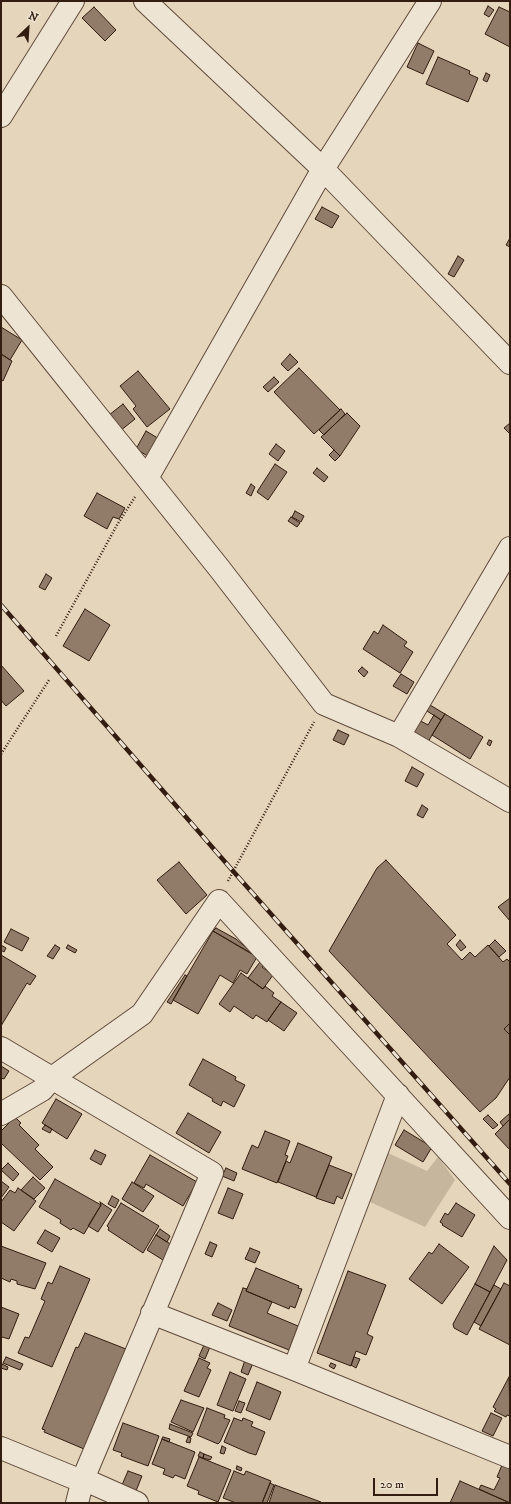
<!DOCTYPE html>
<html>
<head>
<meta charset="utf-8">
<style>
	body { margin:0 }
	#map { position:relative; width:511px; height:1504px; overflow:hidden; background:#e5d5bb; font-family:"IM FELL DW Pica",serif }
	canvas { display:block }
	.frame { position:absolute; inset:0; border:2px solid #331c10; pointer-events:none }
	.north { position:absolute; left:8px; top:8px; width:40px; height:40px; -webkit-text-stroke:3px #eee4d3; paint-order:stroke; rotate:25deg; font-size:11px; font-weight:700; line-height:16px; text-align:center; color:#331c10 }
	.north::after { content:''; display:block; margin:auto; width:14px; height:18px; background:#331c10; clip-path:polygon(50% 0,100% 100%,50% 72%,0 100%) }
	.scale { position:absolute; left:373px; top:1478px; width:65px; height:18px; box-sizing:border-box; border:2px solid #331c10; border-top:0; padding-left:5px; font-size:12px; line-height:14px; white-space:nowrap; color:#331c10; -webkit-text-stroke:3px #eee4d3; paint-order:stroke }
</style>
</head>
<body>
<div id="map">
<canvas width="511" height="1504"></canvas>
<div class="frame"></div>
<div class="north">N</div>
<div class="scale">20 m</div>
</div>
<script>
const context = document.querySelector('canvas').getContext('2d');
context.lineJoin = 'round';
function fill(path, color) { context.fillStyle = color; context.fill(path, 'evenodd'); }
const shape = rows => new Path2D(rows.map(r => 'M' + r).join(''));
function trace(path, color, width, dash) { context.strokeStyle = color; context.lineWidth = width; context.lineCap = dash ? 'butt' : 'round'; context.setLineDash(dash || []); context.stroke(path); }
fill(shape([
	[388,1153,427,1171,438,1157,455,1180,425,1227,370,1202]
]), '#c7b69e');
const building = shape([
	[488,6,494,10,489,17,484,14,488,6],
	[94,7,116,30,105,41,82,18,94,7],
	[499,7,510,12,510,47,485,34,499,7],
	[418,43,434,51,423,74,407,67,418,43],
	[438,57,470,71,469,74,478,78,468,102,426,84,438,57],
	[486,73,490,75,487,82,483,80,486,73],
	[322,207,339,216,332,228,315,219,322,207],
	[510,238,510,247,506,245,510,238],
	[458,256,464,260,454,277,448,274,458,256],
	[1,327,22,340,10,360,1,354,1,327],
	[1,354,12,361,3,381,1,380,1,354],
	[290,354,298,362,288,371,281,364,290,354],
	[299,368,340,410,314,434,274,392,299,368],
	[138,371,170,409,147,427,133,409,136,406,120,386,138,371],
	[274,377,279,382,268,392,263,387,274,377],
	[123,404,135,419,120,431,109,415,123,404],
	[341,409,345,414,324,435,319,430,341,409],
	[347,413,360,426,340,456,321,437,347,413],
	[510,423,510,434,504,428,510,423],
	[146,431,161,440,151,458,136,449,146,431],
	[276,444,285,451,278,461,269,454,276,444],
	[334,450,340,456,335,461,329,455,334,450],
	[275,464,287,472,268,500,257,492,275,464],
	[317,468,328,477,324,482,313,473,317,468],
	[251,484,255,487,251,496,246,493,251,484],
	[97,493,125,508,119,519,113,517,107,529,84,516,97,493],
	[295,511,304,516,301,522,292,517,295,511],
	[291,517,300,523,297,527,288,521,291,517],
	[46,574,52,578,45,590,39,587,46,574],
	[85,609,110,625,89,661,63,646,85,609],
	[383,625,407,642,404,646,413,652,400,673,363,649,374,631,378,634,383,625],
	[1,665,24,691,6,706,1,700,1,665],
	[362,667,368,672,364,677,358,671,362,667],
	[401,674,414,682,407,694,393,686,401,674],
	[430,705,445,714,441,720,427,711,430,705],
	[445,714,483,737,470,759,432,735,445,714],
	[434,715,441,720,425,747,409,737,419,720,428,725,434,715],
	[338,730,349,735,344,745,333,740,338,730],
	[489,740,492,741,490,746,487,744,489,740],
	[412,767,424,774,417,787,405,781,412,767],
	[422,805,428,809,423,818,417,815,422,805],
	[386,860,456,935,447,944,462,960,470,952,475,957,488,945,503,962,507,959,510,962,510,1023,504,1029,510,1035,510,1077,496,1098,480,1112,329,951,377,868,386,860],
	[179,862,207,895,186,914,157,880,179,862],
	[510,898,510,921,498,907,510,898],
	[216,928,236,939,256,956,213,931,216,928],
	[11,929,29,938,22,951,4,942,11,929],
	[213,931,257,957,247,974,240,970,233,983,220,975,198,1014,173,1000,213,931],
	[460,940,466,947,461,951,456,945,460,940],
	[495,940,506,951,499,957,489,946,495,940],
	[1,945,6,948,4,952,1,950,1,945],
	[55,945,60,948,53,959,47,956,55,945],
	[68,945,77,950,75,953,66,948,68,945],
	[1,955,36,976,30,985,27,983,1,1026,1,955],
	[260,962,263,965,262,967,273,975,263,989,248,978,260,962],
	[241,973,263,989,265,986,274,993,272,996,281,1002,267,1022,256,1015,253,1019,234,1006,230,1012,219,1004,241,973],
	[185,975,187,976,171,1004,167,1002,185,975],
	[281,1002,297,1013,284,1031,268,1020,281,1002],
	[510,1023,510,1035,504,1029,510,1023],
	[203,1059,236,1077,235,1080,245,1085,234,1107,223,1101,221,1106,212,1101,213,1099,189,1085,203,1059],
	[1,1066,9,1071,4,1079,1,1078,1,1066],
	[56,1099,82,1114,67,1139,42,1123,56,1099],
	[188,1113,221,1132,209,1153,176,1133,188,1113],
	[510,1113,510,1119,503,1126,500,1122,510,1113],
	[488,1115,498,1125,493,1129,483,1119,488,1115],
	[15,1117,21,1123,19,1125,39,1145,35,1149,53,1167,40,1180,1,1143,1,1131,15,1117],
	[510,1119,510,1150,495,1134,510,1119],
	[45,1125,52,1129,50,1133,42,1129,45,1125],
	[404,1130,432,1147,423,1162,395,1145,404,1130],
	[265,1131,290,1141,285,1155,288,1156,277,1183,242,1169,252,1145,258,1148,265,1131],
	[298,1143,332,1157,316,1197,278,1182,286,1161,290,1163,298,1143],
	[95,1150,106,1155,101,1165,90,1159,95,1150],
	[150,1155,197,1182,183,1206,146,1184,144,1188,134,1183,150,1155],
	[8,1163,19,1174,13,1181,1,1170,8,1163],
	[329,1165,352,1174,342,1199,337,1196,334,1204,316,1198,329,1165],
	[226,1168,237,1173,234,1181,222,1176,226,1168],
	[33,1177,45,1188,34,1199,21,1190,33,1177],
	[55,1179,101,1205,84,1234,73,1228,71,1230,60,1223,61,1220,39,1207,55,1179],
	[1,1181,9,1187,1,1198,1,1181],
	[132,1182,154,1196,143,1212,122,1199,132,1182],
	[18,1188,36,1201,14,1231,1,1222,1,1202,10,1190,15,1193,18,1188],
	[228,1188,243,1194,233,1219,218,1213,228,1188],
	[112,1196,119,1200,115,1208,108,1204,112,1196],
	[100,1202,112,1210,98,1232,88,1226,101,1205,100,1202],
	[121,1203,159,1226,143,1253,108,1230,109,1228,107,1226,121,1203],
	[456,1203,475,1215,462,1237,442,1225,443,1224,440,1222,445,1213,448,1215,456,1203],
	[160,1229,170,1236,167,1242,156,1235,160,1229],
	[45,1230,60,1238,52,1252,37,1243,45,1230],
	[156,1235,172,1245,163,1260,147,1250,156,1235],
	[210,1242,217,1245,212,1257,205,1254,210,1242],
	[439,1244,469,1267,442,1304,409,1279,429,1252,432,1254,439,1244],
	[1,1246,46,1263,35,1289,17,1284,17,1281,11,1279,10,1282,1,1278,1,1246],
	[494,1246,507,1260,490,1292,475,1284,494,1246],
	[250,1248,260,1252,255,1263,245,1259,250,1248],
	[60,1266,90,1279,52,1367,18,1353,25,1337,29,1338,45,1301,41,1299,48,1282,52,1284,60,1266],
	[256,1268,299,1286,298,1288,302,1289,295,1308,290,1306,289,1309,246,1291,256,1268],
	[348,1271,386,1285,367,1334,373,1337,366,1355,356,1351,351,1366,317,1353,348,1271],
	[504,1283,510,1286,510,1345,479,1329,504,1283],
	[475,1284,490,1292,467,1335,454,1328,453,1324,475,1284],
	[494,1285,501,1289,481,1326,474,1322,494,1285],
	[243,1288,247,1289,246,1291,272,1302,267,1313,298,1326,289,1350,229,1326,243,1288],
	[218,1303,232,1310,227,1321,212,1315,218,1303],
	[1,1307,19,1314,9,1339,2,1337,1,1338,1,1307],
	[85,1333,126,1349,84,1449,44,1432,45,1430,42,1429,76,1347,78,1348,85,1333],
	[204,1345,210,1347,205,1359,199,1356,204,1345],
	[6,1357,23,1364,20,1370,3,1363,6,1357],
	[354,1357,360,1359,356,1368,351,1365,354,1357],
	[199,1358,210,1363,207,1368,211,1370,199,1397,184,1391,199,1358],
	[245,1360,253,1363,248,1375,241,1372,245,1360],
	[331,1363,336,1365,334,1369,329,1366,331,1363],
	[2,1364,8,1367,7,1370,1,1368,2,1364],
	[230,1372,246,1379,233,1411,217,1405,230,1372],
	[509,1377,510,1416,507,1415,506,1417,494,1411,496,1409,493,1407,509,1377],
	[257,1382,281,1392,270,1420,246,1410,257,1382],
	[181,1400,204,1408,193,1432,171,1422,181,1400],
	[239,1401,245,1403,241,1413,235,1411,239,1401],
	[207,1408,225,1415,224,1418,230,1420,220,1442,218,1444,197,1435,207,1408],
	[491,1413,502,1418,493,1436,482,1431,491,1413],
	[234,1418,242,1421,243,1418,253,1422,251,1426,265,1432,256,1455,249,1453,224,1442,234,1418],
	[123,1423,159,1436,148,1466,121,1456,122,1453,113,1450,123,1423],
	[170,1424,193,1433,191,1437,169,1429,170,1424],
	[163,1437,170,1439,169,1442,162,1439,163,1437],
	[188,1437,191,1438,190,1443,186,1442,188,1437],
	[162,1439,195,1452,185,1479,175,1475,173,1478,163,1474,165,1469,152,1464,162,1439],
	[222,1446,226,1448,224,1454,220,1453,222,1446],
	[200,1452,204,1454,203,1458,198,1456,200,1452],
	[204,1454,212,1457,210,1460,203,1458,204,1454],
	[199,1457,231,1470,218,1502,198,1494,199,1491,187,1486,199,1457],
	[502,1465,510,1469,510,1503,479,1489,481,1485,494,1490,500,1478,497,1477,502,1465],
	[237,1466,242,1468,241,1471,236,1469,237,1466],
	[128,1471,142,1476,136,1491,122,1485,128,1471],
	[234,1471,244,1475,246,1471,271,1481,262,1503,236,1503,223,1498,234,1471],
	[460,1481,510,1503,450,1503,460,1481],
	[270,1483,274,1485,267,1503,262,1503,270,1483],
	[275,1485,321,1502,320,1503,269,1503,275,1485]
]);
fill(building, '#907c69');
trace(building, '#331c10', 1);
const minor = shape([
	[145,1,323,169,510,363],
	[1,116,73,1],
	[1,296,219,568,324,704,399,736,510,801],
	[147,478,323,169,430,1],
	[399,736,510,548],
	[1,1048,212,1173,83,1479,77,1503],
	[1,1114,42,1090,52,1078,142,1014,219,901,510,1218],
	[152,1313,294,1369,510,1457],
	[294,1369,398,1095],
	[1,1448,79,1480,83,1479,137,1503]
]);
trace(minor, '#604a3b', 24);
trace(shape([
	[56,636,117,525,135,497],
	[1,754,49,680],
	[228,881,314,722]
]), '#331c10', 2.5, [1, 2]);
trace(minor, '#eee4d3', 22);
const rail = shape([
	[1,605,233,871,510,1184]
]);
trace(rail, '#331c10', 4.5);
trace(rail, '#eee4d3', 3, [9]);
</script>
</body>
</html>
